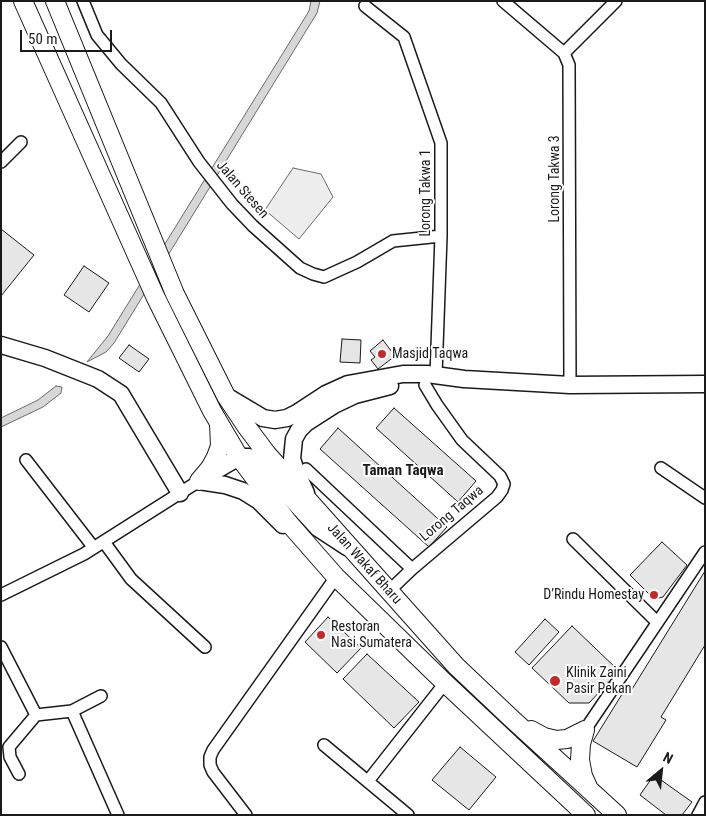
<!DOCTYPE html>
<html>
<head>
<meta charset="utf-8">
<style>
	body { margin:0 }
	#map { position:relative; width:706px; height:816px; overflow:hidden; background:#fff; font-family:"Roboto Condensed",sans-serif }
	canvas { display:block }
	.frame { position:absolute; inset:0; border:2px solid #1a1a1a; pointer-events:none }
	.north { position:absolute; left:636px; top:746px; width:50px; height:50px; -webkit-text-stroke:4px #fff; paint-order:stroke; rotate:28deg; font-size:14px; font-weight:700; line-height:20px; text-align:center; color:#1a1a1a }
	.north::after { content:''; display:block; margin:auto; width:18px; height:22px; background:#1a1a1a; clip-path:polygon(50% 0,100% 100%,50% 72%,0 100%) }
	.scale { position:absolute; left:20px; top:30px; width:92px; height:22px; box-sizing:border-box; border:2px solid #1a1a1a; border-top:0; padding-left:6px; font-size:15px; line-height:18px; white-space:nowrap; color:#1a1a1a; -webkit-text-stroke:4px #fff; paint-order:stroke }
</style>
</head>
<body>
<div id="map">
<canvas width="706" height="816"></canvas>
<div class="frame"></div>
<div class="north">N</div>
<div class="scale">50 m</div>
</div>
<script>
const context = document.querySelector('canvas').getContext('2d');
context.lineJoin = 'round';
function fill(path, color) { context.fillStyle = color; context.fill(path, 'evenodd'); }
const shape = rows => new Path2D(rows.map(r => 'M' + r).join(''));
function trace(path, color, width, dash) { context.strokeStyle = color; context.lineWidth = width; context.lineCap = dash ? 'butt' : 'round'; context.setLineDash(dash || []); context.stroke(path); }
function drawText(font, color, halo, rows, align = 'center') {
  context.font = font + ' "Roboto Condensed",sans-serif'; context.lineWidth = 4; context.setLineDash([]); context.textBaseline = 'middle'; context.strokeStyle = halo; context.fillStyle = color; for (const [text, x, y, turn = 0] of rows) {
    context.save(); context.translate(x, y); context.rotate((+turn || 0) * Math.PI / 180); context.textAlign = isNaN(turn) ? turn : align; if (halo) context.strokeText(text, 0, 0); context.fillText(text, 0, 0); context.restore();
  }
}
const built = shape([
	[293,168,321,174,333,197,299,239,265,210,293,168]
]);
fill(built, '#ededed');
trace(built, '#6a6a6a', 1);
const water = shape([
	[311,1,320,1,317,13,114,343,106,352,87,362,108,336,309,11,311,1],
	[56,386,62,387,61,393,43,407,1,427,1,418,38,400,56,386]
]);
fill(water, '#d7d7d7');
trace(water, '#6a6a6a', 1);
const building = shape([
	[1,229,34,255,1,296,1,229],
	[84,266,109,283,89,312,64,295,84,266],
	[342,339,361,340,360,363,340,362,342,339],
	[383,340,395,356,378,369,371,360,375,357,370,351,383,340],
	[129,345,149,359,139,372,119,358,129,345],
	[394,408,476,481,458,502,376,428,394,408],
	[338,428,447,527,429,547,320,449,338,428],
	[662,542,687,565,663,597,654,599,630,575,662,542],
	[705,571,705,645,661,717,666,720,637,767,593,741,624,691,629,694,705,571],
	[328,617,361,648,337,673,305,642,328,617],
	[545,619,559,632,529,665,515,652,545,619],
	[572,626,619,671,589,703,569,703,532,668,572,626],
	[367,654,419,702,394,728,343,679,367,654],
	[460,747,496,777,469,810,432,780,460,747],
	[654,775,692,802,682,815,666,815,640,795,654,775]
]);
fill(building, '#e6e6e6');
trace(building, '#1a1a1a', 1);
const street = shape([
	[83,1,97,35,121,64,161,103,199,162,232,204,253,226,300,268,313,274,324,277,357,262,393,241,441,236],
	[503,1,564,53,569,65,570,385],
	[365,6,404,37,441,143,441,236,436,375],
	[564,53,616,1],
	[1,162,21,142],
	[26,460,94,548],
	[661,468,705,498],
	[306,469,412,569],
	[573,539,657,622],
	[104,542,131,579,205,647],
	[389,591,412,569,497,497,502,490,504,484,500,476,462,440,437,405,425,385],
	[1,595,84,554,199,481],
	[1,647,36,715,72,711,118,815],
	[72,711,101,696],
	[585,730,705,552],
	[324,745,408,815],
	[19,774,10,757,9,747,36,715],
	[368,781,445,683],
	[246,815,213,772,210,765,210,757,213,750,336,577],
	[698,815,705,802]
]);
const secondary = shape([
	[1,345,45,358,98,379,121,394,180,493],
	[226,396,263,418,275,420,287,418,297,413,326,394,348,384,403,374,427,374,464,379,570,385,705,384],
	[201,479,239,457,249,457,254,458,318,528,347,547],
	[199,481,225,485,243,491,259,501,283,525],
	[306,493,296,471,292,459,294,439,299,430,306,423,334,405,355,395,390,386]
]);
const primary = shape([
	[23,1,155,296,212,411,239,457,287,521,336,577,445,683,586,815],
	[55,1,175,294,226,396,246,426,267,454,456,666,512,719,617,815],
	[199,481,210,468,216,457,220,446,219,424],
	[531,730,544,737,556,740,567,739,585,730],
	[585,730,581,744,580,760,583,776,588,787]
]);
trace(street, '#1a1a1a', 14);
trace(secondary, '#1a1a1a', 19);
trace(primary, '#1a1a1a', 20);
trace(street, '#fff', 11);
trace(secondary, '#fff', 16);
trace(primary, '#fff', 18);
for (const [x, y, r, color] of [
	[382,354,5,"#c62828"],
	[654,595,5,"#c62828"],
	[321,635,5,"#c62828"],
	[555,681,6,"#c62828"]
]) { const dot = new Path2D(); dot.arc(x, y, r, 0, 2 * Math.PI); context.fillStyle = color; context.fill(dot); trace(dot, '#fff', 2); }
drawText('14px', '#1a1a1a', '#fff', [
	["Lorong Takwa 3",555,179,-90],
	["Jalan Stesen",242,190,49],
	["Lorong Takwa 1",426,193,-90],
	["Lorong Taqwa",452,514,-40],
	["Jalan Wakaf Bharu",364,564,48]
]);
drawText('14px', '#1a1a1a', '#fff', [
	["Masjid Taqwa",392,354],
	["D’Rindu Homestay",644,595,"right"],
	["Restoran",331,627],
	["Nasi Sumatera",331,643],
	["Klinik Zaini",566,673],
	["Pasir Pekan",566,689]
], 'left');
drawText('bold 15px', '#1a1a1a', '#fff', [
	["Taman Taqwa",403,471]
]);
</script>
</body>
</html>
